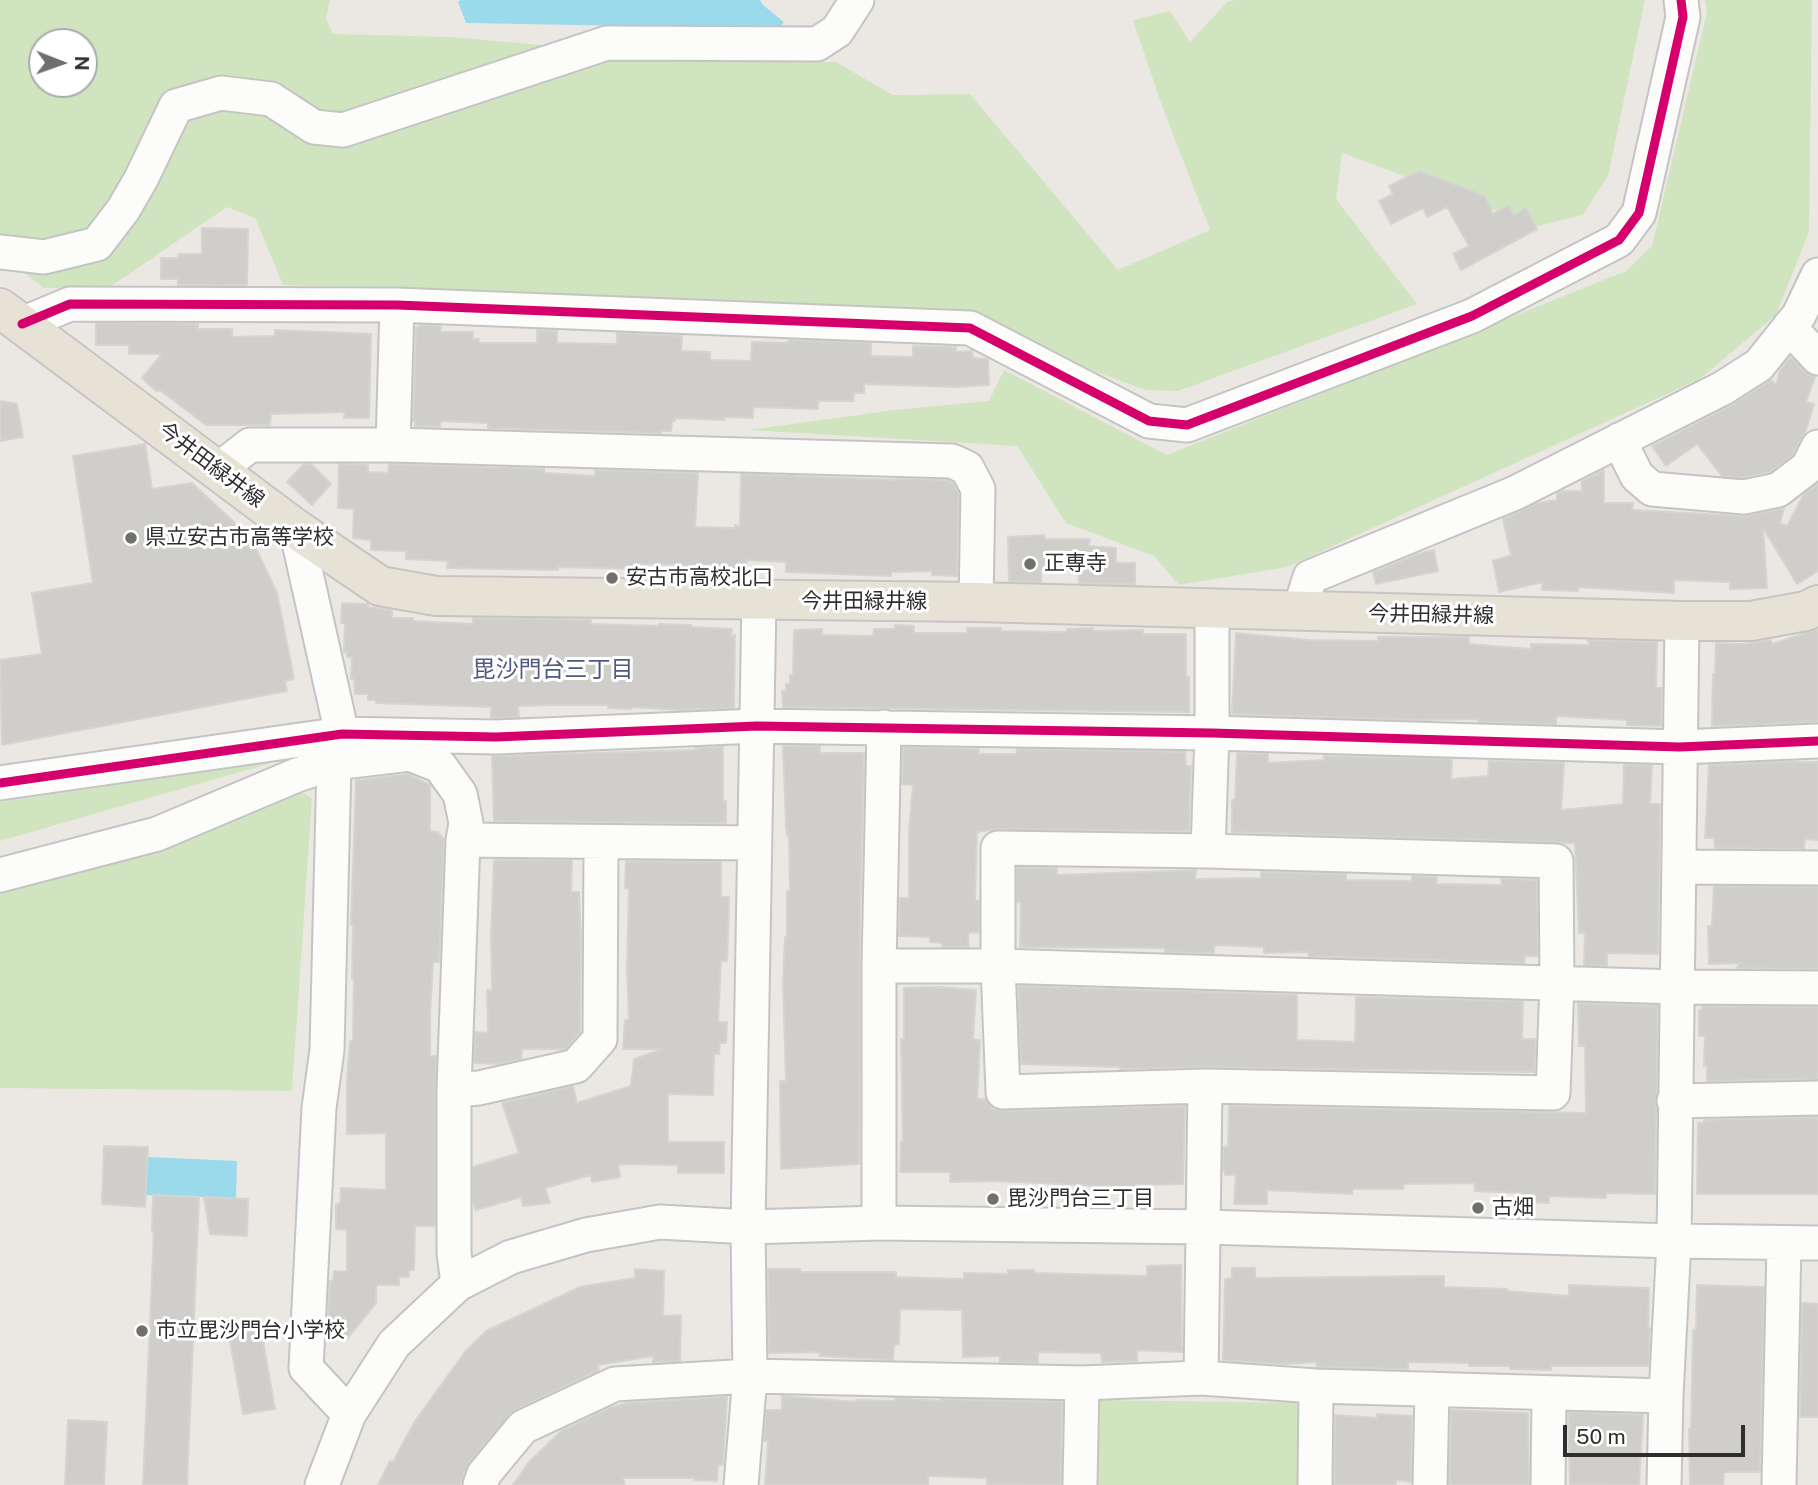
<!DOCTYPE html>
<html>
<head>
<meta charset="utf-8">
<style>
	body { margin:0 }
	#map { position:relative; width:1818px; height:1485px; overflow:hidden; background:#ebe8e4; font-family:"Public Sans",sans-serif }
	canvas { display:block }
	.north { position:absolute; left:28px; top:28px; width:70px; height:70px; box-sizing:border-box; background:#fff; border:2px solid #ababab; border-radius:50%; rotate:91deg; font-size:19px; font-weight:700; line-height:28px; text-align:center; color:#2e2e2e }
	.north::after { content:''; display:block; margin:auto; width:24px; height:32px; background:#706f6e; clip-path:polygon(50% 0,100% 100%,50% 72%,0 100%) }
	.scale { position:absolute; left:1563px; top:1425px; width:182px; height:32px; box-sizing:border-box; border:4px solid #2e2e2e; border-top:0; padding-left:9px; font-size:21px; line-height:24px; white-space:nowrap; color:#2e2e2e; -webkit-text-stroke:5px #fff; paint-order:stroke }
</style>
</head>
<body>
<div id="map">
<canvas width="1818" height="1485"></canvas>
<div class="north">N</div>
<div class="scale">50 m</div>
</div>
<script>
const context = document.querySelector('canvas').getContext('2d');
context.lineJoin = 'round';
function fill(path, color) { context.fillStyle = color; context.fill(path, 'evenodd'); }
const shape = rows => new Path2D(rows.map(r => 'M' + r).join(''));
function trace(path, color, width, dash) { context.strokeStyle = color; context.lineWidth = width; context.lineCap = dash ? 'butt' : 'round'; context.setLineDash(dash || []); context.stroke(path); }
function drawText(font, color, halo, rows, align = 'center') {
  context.font = font + ' "Public Sans","Noto Sans JP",sans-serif'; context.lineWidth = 6; context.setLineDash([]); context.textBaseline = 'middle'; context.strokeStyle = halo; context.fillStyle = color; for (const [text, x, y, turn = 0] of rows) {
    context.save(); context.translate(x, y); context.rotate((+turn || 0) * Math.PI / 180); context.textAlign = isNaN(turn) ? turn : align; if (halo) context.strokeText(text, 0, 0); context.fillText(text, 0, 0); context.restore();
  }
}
fill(shape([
	[0,0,330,0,326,19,333,34,452,37,728,62,836,62,893,95,970,94,1118,270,1210,230,1161,103,1133,20,1170,11,1190,42,1228,1,1238,0,1645,0,1608,176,1583,215,1538,226,1342,153,1336,199,1417,304,1178,391,1145,390,1070,362,965,311,283,285,255,218,227,207,110,287,44,288,0,255],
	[42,42,84,42,84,84,42,84],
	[1705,0,1812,0,1809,232,1776,315,1700,379,1287,567,1179,585,1154,556,1066,523,1017,446,749,430,894,410,989,401,1004,370,1167,455,1626,271,1652,246,1707,12],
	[275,762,0,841,0,802],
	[294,788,312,798,292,1091,0,1088,0,890],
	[1099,1400,1305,1403,1303,1485,1097,1485]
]), '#d0e5bf');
fill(shape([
	[461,0,760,0,763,5,784,22,771,39,747,28,466,23,458,2],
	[147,1157,237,1161,236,1198,146,1195]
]), '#9adaea');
const building = shape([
	[1419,171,1485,196,1493,214,1509,205,1514,215,1526,208,1537,229,1461,270,1453,254,1469,246,1447,207,1427,217,1423,208,1391,224,1379,201,1393,194,1389,186,1419,171],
	[202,228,248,229,247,285,178,285,178,279,161,279,161,258,178,258,179,254,202,254,202,228],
	[96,323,198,324,198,329,232,329,232,337,275,336,275,330,371,334,369,418,344,418,345,412,271,414,270,425,206,425,161,391,156,391,142,378,162,354,129,354,129,345,96,345,96,323],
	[420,325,441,326,440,332,473,332,473,339,479,339,479,343,537,343,537,330,557,331,557,343,617,344,617,333,682,336,681,351,710,352,710,360,751,361,752,342,786,343,790,340,871,343,871,356,913,357,913,346,956,347,956,352,972,351,973,358,988,359,989,385,956,387,864,384,864,393,854,393,854,401,818,401,818,409,753,407,753,418,724,417,724,420,675,418,675,421,672,421,671,431,661,431,661,433,488,428,488,423,440,421,440,427,415,426,415,421,413,421,416,327,419,327,420,325],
	[1789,358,1793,359,1804,372,1815,377,1806,402,1814,404,1805,433,1793,454,1770,472,1743,478,1722,476,1697,444,1666,466,1652,446,1732,405,1771,380,1776,385,1780,370,1789,358],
	[0,401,17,404,23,437,0,441,0,401],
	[145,444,152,489,192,483,251,538,277,593,294,679,285,681,287,691,2,745,0,660,42,654,32,593,93,583,73,456,145,444],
	[304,464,311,464,331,484,312,505,287,482,304,464],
	[339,464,368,465,368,472,388,473,389,464,544,469,544,473,595,476,595,470,698,473,695,527,735,528,735,525,740,526,741,474,896,480,896,479,947,480,953,483,959,494,957,576,932,575,932,571,891,572,891,576,786,572,786,562,747,560,746,573,684,569,684,565,639,564,639,569,558,567,558,570,447,568,448,561,406,559,406,551,371,550,371,540,353,538,354,509,338,508,339,464],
	[1604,470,1604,503,1633,503,1632,510,1742,516,1784,508,1780,523,1787,526,1804,494,1818,484,1818,571,1797,584,1763,528,1767,588,1730,589,1730,582,1674,580,1674,593,1578,587,1578,591,1542,590,1543,582,1499,592,1493,561,1511,555,1503,519,1538,503,1557,500,1557,493,1563,491,1582,491,1582,481,1604,470],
	[1044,535,1045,539,1090,539,1089,546,1116,548,1116,563,1135,563,1135,584,1079,583,1078,571,1041,570,1041,582,1009,581,1008,537,1044,535],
	[1434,550,1438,571,1376,584,1373,572,1418,554,1434,550],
	[342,603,368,604,368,607,392,610,392,618,413,618,413,621,473,624,473,618,553,619,591,620,591,624,659,626,659,624,691,625,691,627,732,629,731,636,735,635,734,708,680,710,631,707,631,709,608,708,608,705,553,705,518,706,519,717,496,718,491,718,491,707,376,703,376,700,368,700,368,694,355,694,354,679,351,679,352,657,347,657,347,652,344,652,345,623,341,623,342,603],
	[895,625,914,626,914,633,967,633,967,628,1001,628,1001,631,1067,632,1067,629,1093,628,1093,631,1143,630,1143,634,1186,634,1186,677,1189,677,1189,712,783,707,782,691,786,691,786,684,790,684,790,675,793,675,794,630,822,629,822,635,873,636,874,629,895,629,895,625],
	[1818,629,1818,722,1712,726,1713,674,1715,674,1716,643,1743,644,1771,640,1772,644,1818,629],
	[1236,633,1309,640,1378,641,1378,637,1469,637,1469,644,1531,649,1531,644,1589,645,1588,640,1657,642,1656,688,1662,688,1661,726,1627,725,1627,720,1556,716,1556,724,1478,722,1478,719,1416,720,1232,714,1236,633],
	[783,746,820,746,820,753,864,753,860,920,859,1164,781,1169,780,1081,786,1081,783,983,785,937,787,937,787,891,790,891,789,836,787,836,786,825,783,746],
	[723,747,723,801,726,801,726,823,494,821,492,756,696,750,696,748,723,747],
	[903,747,979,749,978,754,1016,754,1017,749,1185,752,1186,766,1191,766,1189,831,998,829,977,832,975,901,979,901,979,932,968,933,969,947,942,947,942,943,930,942,930,937,899,936,900,898,909,898,909,831,913,785,902,784,903,747],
	[1237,753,1268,754,1268,763,1324,760,1324,756,1452,759,1451,779,1488,776,1489,761,1564,763,1561,810,1623,804,1624,765,1652,765,1650,804,1660,804,1658,954,1607,953,1607,966,1584,965,1585,933,1579,933,1575,843,1232,832,1232,800,1235,800,1237,753],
	[1781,762,1818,762,1818,840,1805,839,1804,849,1715,848,1714,838,1705,838,1709,765,1781,762],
	[408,774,430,785,430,831,438,832,444,840,439,962,433,962,430,1014,430,1056,436,1056,435,1226,415,1226,414,1270,409,1270,409,1277,399,1277,399,1285,376,1285,376,1303,347,1339,327,1339,330,1281,333,1281,334,1271,347,1272,347,1230,336,1229,336,1204,340,1204,341,1188,386,1190,386,1133,347,1134,347,1079,350,1041,353,1041,354,979,352,979,353,925,351,925,356,780,408,774],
	[494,860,572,860,571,892,579,892,581,941,580,1032,566,1049,522,1049,521,1059,497,1064,474,1063,475,1032,488,1033,487,990,492,990,491,936,494,860],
	[626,861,721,862,721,897,729,897,728,938,727,961,721,961,718,1022,727,1022,726,1043,720,1043,719,1054,714,1054,713,1095,668,1094,668,1142,724,1142,724,1173,678,1173,678,1165,618,1164,620,1177,592,1182,591,1175,545,1188,550,1203,523,1206,521,1197,476,1210,473,1202,473,1167,519,1153,502,1103,573,1086,577,1103,631,1086,634,1059,663,1049,623,1049,625,1020,629,1020,627,968,629,889,625,888,626,861],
	[1017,868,1057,868,1057,875,1196,870,1195,879,1261,878,1261,872,1346,874,1346,880,1412,881,1412,876,1437,877,1436,884,1502,885,1501,879,1537,880,1538,956,1525,956,1524,963,1309,956,1308,952,1264,953,1264,947,1214,945,1214,953,1165,952,1165,948,1020,947,1021,903,1017,902,1017,868],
	[1714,886,1818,887,1818,969,1736,968,1741,963,1709,964,1708,926,1712,926,1714,886],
	[1018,986,1297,995,1297,1040,1355,1042,1356,997,1523,1001,1522,1039,1536,1039,1534,1072,1205,1067,1120,1069,1120,1067,1021,1064,1018,986],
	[938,987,976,990,973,1040,980,1040,977,1099,986,1099,993,1109,1004,1111,1185,1106,1183,1184,1137,1185,1137,1188,997,1181,950,1182,950,1172,900,1172,901,1142,903,1142,901,1039,904,1039,904,988,938,987],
	[1578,1003,1658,1006,1655,1194,1606,1193,1606,1198,1549,1196,1549,1203,1520,1202,1521,1193,1475,1191,1475,1183,1404,1184,1403,1189,1352,1189,1352,1194,1267,1190,1267,1204,1234,1204,1236,1175,1225,1175,1225,1171,1223,1171,1223,1147,1228,1146,1229,1106,1586,1113,1585,1046,1579,1046,1578,1003],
	[1702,1006,1818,1007,1818,1079,1707,1081,1707,1066,1704,1066,1705,1036,1699,1036,1699,1010,1702,1010,1702,1006],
	[1818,1117,1818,1194,1697,1194,1698,1123,1704,1123,1704,1120,1818,1117],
	[104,1146,148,1147,145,1207,102,1204,104,1146],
	[153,1195,199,1197,187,1485,143,1485,154,1232,152,1232,153,1195],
	[204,1197,248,1199,247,1236,210,1234,204,1197],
	[1181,1265,1182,1352,1137,1350,1137,1361,1102,1362,1101,1353,1038,1352,1038,1363,1000,1362,1000,1356,963,1357,962,1310,900,1309,899,1344,894,1345,893,1360,820,1356,820,1352,769,1353,768,1269,800,1269,800,1272,896,1272,896,1277,964,1279,964,1273,1008,1274,1008,1270,1034,1270,1034,1273,1147,1276,1147,1266,1181,1265],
	[1232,1268,1255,1268,1255,1278,1444,1276,1444,1287,1507,1289,1507,1291,1569,1296,1569,1285,1649,1288,1648,1328,1650,1328,1648,1366,1551,1366,1551,1370,1510,1369,1510,1366,1469,1366,1469,1363,1408,1362,1408,1369,1317,1367,1316,1362,1284,1364,1223,1360,1225,1279,1232,1278,1232,1268],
	[635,1269,664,1271,663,1316,681,1315,680,1361,653,1362,653,1356,597,1365,599,1370,515,1410,469,1462,460,1485,378,1485,390,1461,393,1462,415,1421,465,1352,486,1331,580,1287,635,1278,635,1269],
	[1697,1285,1764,1287,1760,1472,1724,1472,1723,1485,1690,1485,1689,1429,1691,1429,1693,1330,1696,1330,1697,1285],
	[1802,1303,1818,1304,1818,1417,1800,1417,1802,1303],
	[261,1330,275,1409,243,1414,229,1335,261,1330],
	[782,1396,856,1402,856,1400,895,1401,895,1398,941,1401,941,1399,1062,1402,1061,1485,987,1484,987,1478,928,1476,928,1485,765,1485,768,1441,764,1441,766,1410,782,1410,782,1396],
	[727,1397,723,1465,718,1465,717,1481,694,1480,694,1478,623,1478,625,1485,513,1485,528,1463,561,1431,609,1408,627,1403,727,1397],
	[1451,1410,1528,1413,1529,1485,1449,1485,1451,1410],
	[1568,1412,1643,1415,1639,1485,1570,1484,1568,1412],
	[1377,1414,1412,1416,1411,1482,1396,1480,1396,1485,1334,1485,1335,1415,1377,1418,1377,1414],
	[68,1420,107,1422,104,1485,65,1485,68,1420]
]);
fill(building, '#d0cecb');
trace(building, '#d6d4d0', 2);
const minor = shape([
	[0,252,44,257,97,244,123,210,141,179,176,106,221,93,271,99,314,127,343,130,607,43,817,44,837,31,857,0],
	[22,324,70,304,397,305,970,328,1149,421,1187,425,1472,316,1619,240,1639,213,1683,17,1681,0],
	[1789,327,1818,358],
	[1619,440,1637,476,1652,489,1744,497,1778,490,1808,467,1818,447],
	[393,445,397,305],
	[218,470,250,445,393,445,952,461,967,468,978,489,976,602],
	[296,529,342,734],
	[1299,612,1310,577,1515,493,1723,388,1759,365,1799,315,1818,275],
	[334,763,327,1050,319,1108,306,1368,349,1414],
	[0,783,342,734,496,737,757,726,1212,733,1680,747,1818,741],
	[463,840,754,843],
	[998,848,1208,851,1556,861,1557,982,1553,1093,1205,1086,1003,1092,998,966,998,848],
	[1208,851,1212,733,1212,608],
	[1680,867,1818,868],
	[0,875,157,834,297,775,334,763,410,754,440,766,460,794,466,823,463,840,454,1090,454,1253,458,1284],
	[879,966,998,966,1678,987,1818,988],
	[454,1090,479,1088,576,1066,600,1039,601,842],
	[1674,1101,1818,1098],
	[879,1223,879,966,884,727],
	[1201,1378,1205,1086],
	[322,1485,349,1414,394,1344,458,1284,511,1257,586,1235,660,1222,748,1227,879,1223,1205,1227,1674,1241,1818,1243],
	[480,1485,484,1474,523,1427,615,1384,750,1376,1082,1383,1201,1378,1316,1386,1666,1396],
	[741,1485,750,1376,748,1227,759,601],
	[1080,1485,1082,1383],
	[1315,1485,1316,1386],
	[1430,1485,1432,1389],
	[1548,1485,1549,1393],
	[1664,1485,1666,1396,1674,1241,1682,621],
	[1779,1485,1784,1243]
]);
const major = shape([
	[0,308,296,529,380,586,436,596,976,602,1682,621,1751,621,1806,611,1818,605]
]);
trace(minor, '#c5c4c4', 37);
trace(major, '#c6c5c4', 42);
trace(minor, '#fcfcfb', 33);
trace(major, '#e7e2d6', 38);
trace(shape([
	[22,324,70,304,397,305,970,328,1149,421,1187,425,1472,316,1619,240,1639,213,1683,17,1681,0],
	[0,783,342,734,496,737,757,726,1212,733,1680,747,1818,741]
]), '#d6006c', 9);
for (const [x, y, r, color] of [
	[131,538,7,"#706f6e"],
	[1030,564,7,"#706f6e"],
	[612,578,7,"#706f6e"],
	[993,1199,7,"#706f6e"],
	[1478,1208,7,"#706f6e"],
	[142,1331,7,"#706f6e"]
]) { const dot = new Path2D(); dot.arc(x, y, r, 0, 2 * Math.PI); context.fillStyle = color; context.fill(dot); trace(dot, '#fff', 2.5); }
drawText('21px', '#2e2e2e', '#fff', [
	["今井田緑井線",211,465,37],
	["今井田緑井線",864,602],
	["今井田緑井線",1431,615,1]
]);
drawText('21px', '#2e2e2e', '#fff', [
	["県立安古市高等学校",145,538],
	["正専寺",1044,564],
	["安古市高校北口",626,578],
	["毘沙門台三丁目",1007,1199],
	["古畑",1492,1208],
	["市立毘沙門台小学校",156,1331]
], 'left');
drawText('23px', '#4e5a7e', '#fff', [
	["毘沙門台三丁目",553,670]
]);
</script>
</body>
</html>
